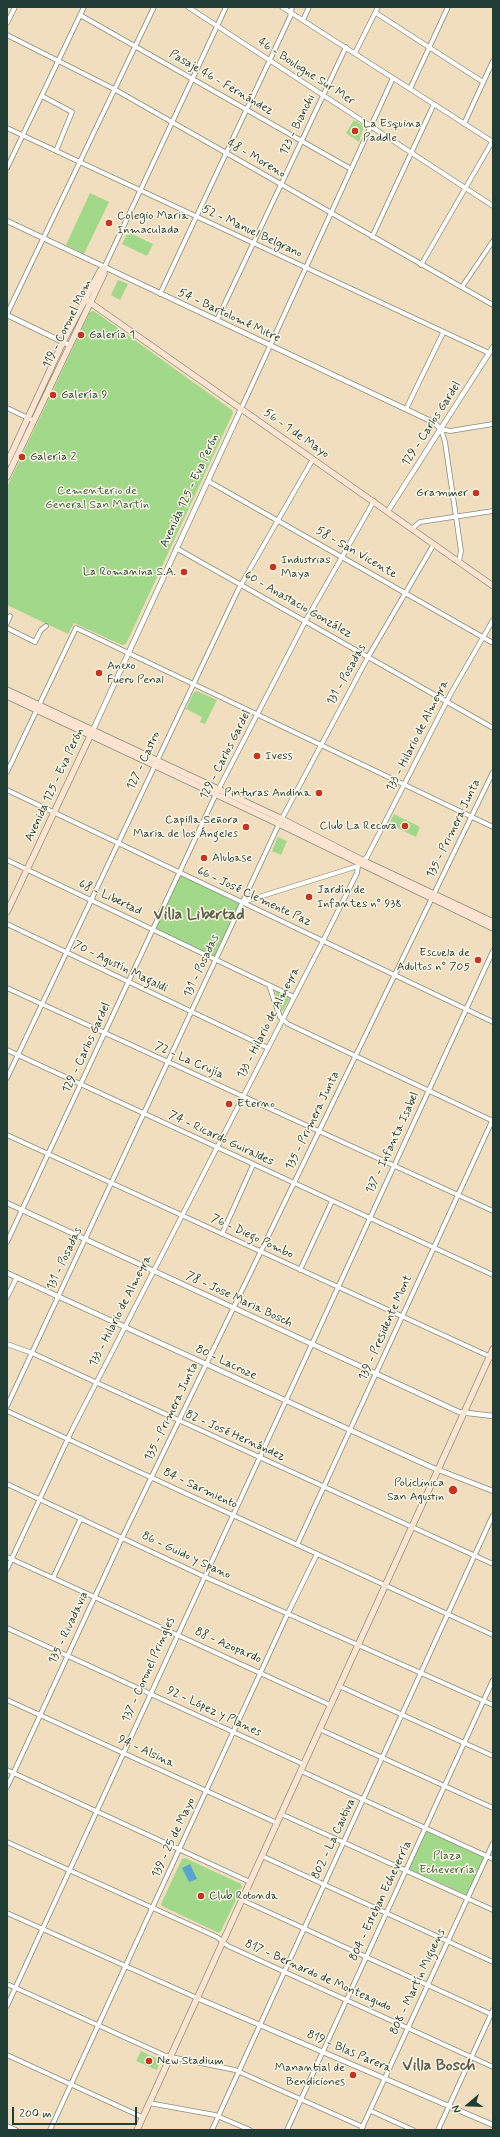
<!DOCTYPE html>
<html>
<head>
<meta charset="utf-8">
<style>
	body { margin:0 }
	#map { position:relative; width:500px; height:2137px; overflow:hidden; background:#f1debf; font-family:Mynerve,sans-serif }
	canvas { display:block }
	.frame { position:absolute; inset:0; border:8px solid #1f3d34; pointer-events:none }
	.north { position:absolute; left:448px; top:2085px; width:40px; height:40px; -webkit-text-stroke:3px #fcf5e5; paint-order:stroke; rotate:251deg; font-size:11px; font-weight:700; line-height:16px; text-align:center; color:#1f3d34 }
	.north::after { content:''; display:block; margin:auto; width:14px; height:18px; background:#1f3d34; clip-path:polygon(50% 0,100% 100%,50% 72%,0 100%) }
	.scale { position:absolute; left:12px; top:2107px; width:125px; height:18px; box-sizing:border-box; border:2px solid #1f3d34; border-top:0; padding-left:5px; font-size:12px; line-height:14px; white-space:nowrap; color:#1f3d34; -webkit-text-stroke:3px #fcf5e5; paint-order:stroke }
</style>
</head>
<body>
<div id="map">
<canvas width="500" height="2137"></canvas>
<div class="frame"></div>
<div class="north">N</div>
<div class="scale">200 m</div>
</div>
<script>
const context = document.querySelector('canvas').getContext('2d');
context.lineJoin = 'round';
function fill(path, color) { context.fillStyle = color; context.fill(path, 'evenodd'); }
const shape = rows => new Path2D(rows.map(r => 'M' + r).join(''));
function trace(path, color, width, dash) { context.strokeStyle = color; context.lineWidth = width; context.lineCap = dash ? 'butt' : 'round'; context.setLineDash(dash || []); context.stroke(path); }
function drawText(font, color, halo, rows, align = 'center') {
  context.font = font + ' Mynerve,sans-serif'; context.lineWidth = 3; context.setLineDash([]); context.textBaseline = 'middle'; context.strokeStyle = halo; context.fillStyle = color; for (const [text, x, y, turn = 0] of rows) {
    context.save(); context.translate(x, y); context.rotate((+turn || 0) * Math.PI / 180); context.textAlign = isNaN(turn) ? turn : align; if (halo) context.strokeText(text, 0, 0); context.fillText(text, 0, 0); context.restore();
  }
}
fill(shape([
	[354,120,364,126,359,142,346,133],
	[90,193,109,202,84,254,66,245],
	[128,232,153,244,147,256,122,244],
	[118,280,128,284,120,300,111,295],
	[94,311,232,410,233,413,126,644,122,645,74,623,68,634,7,605,7,487,90,312],
	[197,691,217,700,205,724,200,722,202,717,186,709,194,692],
	[394,814,420,827,416,837,389,824],
	[278,837,287,841,281,855,272,851],
	[180,872,243,902,216,960,154,930],
	[275,990,290,998,283,1011,280,1010],
	[426,1831,484,1857,467,1895,409,1869],
	[185,1858,241,1884,242,1887,221,1931,219,1933,162,1906,161,1904,182,1859],
	[141,2051,160,2060,157,2070,136,2061]
]), '#a2d889');
fill(shape([
	[190,1864,197,1879,189,1882,182,1868]
]), '#5ba3d1');
const minor = shape([
	[188,7,493,206],
	[282,7,493,142],
	[376,13,483,82],
	[80,15,351,169],
	[303,20,309,7],
	[7,23,15,7],
	[7,35,114,89,493,305],
	[355,53,378,7],
	[410,89,448,7],
	[42,96,72,112,56,151],
	[464,124,493,61],
	[7,128,489,353],
	[7,168,84,7],
	[372,237,434,104],
	[421,265,492,142],
	[104,268,226,7],
	[462,287,493,241],
	[160,294,290,17,292,7],
	[7,314,154,7],
	[217,320,346,47],
	[7,408,30,419],
	[241,409,393,78],
	[406,409,443,333],
	[441,429,445,442,461,551,459,561],
	[441,429,450,431,493,424],
	[208,481,493,643],
	[413,528,420,522,493,511],
	[176,548,493,728],
	[7,623,10,616],
	[7,628,35,642,41,630,46,626],
	[7,772,76,628,493,827],
	[7,790,493,1022],
	[7,860,294,997],
	[243,902,358,866],
	[7,924,268,1048],
	[269,985,280,1017,288,1024,493,1121],
	[7,988,493,1211],
	[7,1050,493,1275],
	[7,1078,238,590,313,459],
	[7,1135,493,1358],
	[222,1234,253,1165],
	[7,1242,216,794,306,620,374,501],
	[300,1270,332,1201],
	[7,1297,17,1277],
	[7,1344,32,1353,493,1564],
	[7,1406,279,824,368,657,434,544],
	[7,1411,493,1635],
	[7,1484,203,1576,493,1705],
	[297,1545,493,1119],
	[7,1557,330,1705],
	[7,1569,72,1430,323,941,357,873,358,866,367,857,450,695,493,620],
	[53,1578,81,1518],
	[7,1628,303,1764],
	[339,1686,493,1756],
	[7,1700,277,1823],
	[319,1729,493,1808],
	[7,1770,250,1882],
	[301,1771,493,1859],
	[7,1787,122,1538,493,772],
	[281,1814,493,1910],
	[7,1842,217,1937,228,1946,493,2067],
	[262,1856,493,1962],
	[242,1900,493,2015],
	[7,1913,197,1998],
	[7,1984,166,2056,235,2070,363,2127],
	[7,2006,493,951],
	[7,2055,142,2117],
	[149,2103,215,2115,250,2130],
	[371,2111,413,2130],
	[7,2126,16,2130],
	[50,2130,288,1613,317,1554],
	[212,2130,493,1515],
	[287,2130,493,1680],
	[361,2130,493,1843],
	[438,2130,493,2010]
]);
const tertiary = shape([
	[7,221,433,422,441,429],
	[7,315,69,345],
	[388,511,493,347],
	[93,730,241,409],
	[7,1203,459,1412,493,1416],
	[7,1273,431,1467,493,1491],
	[197,1998,493,2125]
]);
const secondary = shape([
	[85,299,493,586],
	[7,463,63,342,100,271,104,268],
	[7,477,104,274,104,268],
	[7,690,282,819,364,861,493,922],
	[7,696,279,824,493,928],
	[7,912,92,732],
	[137,2130,493,1349]
]);
trace(minor, '#888e7a', 5.5);
trace(tertiary, '#888e7a', 6);
trace(secondary, '#888e7a', 7);
trace(minor, '#fff', 4);
trace(tertiary, '#fff', 4.5);
trace(secondary, '#fde4d0', 5.5);
for (const [x, y, r, color] of [
	[355,131,4,"#c8321e"],
	[109,223,4,"#c8321e"],
	[81,335,4,"#c8321e"],
	[53,395,4,"#c8321e"],
	[22,457,4,"#c8321e"],
	[476,493,4,"#c8321e"],
	[273,567,4,"#c8321e"],
	[184,572,4,"#c8321e"],
	[99,673,4,"#c8321e"],
	[257,756,4,"#c8321e"],
	[319,793,4,"#c8321e"],
	[405,826,4,"#c8321e"],
	[246,827,4,"#c8321e"],
	[204,858,4,"#c8321e"],
	[309,897,4,"#c8321e"],
	[478,960,4,"#c8321e"],
	[229,1104,4,"#c8321e"],
	[453,1490,5,"#c8321e"],
	[201,1896,4,"#c8321e"],
	[149,2061,4,"#c8321e"],
	[353,2075,4,"#c8321e"]
]) { const dot = new Path2D(); dot.arc(x, y, r, 0, 2 * Math.PI); context.fillStyle = color; context.fill(dot); trace(dot, '#fcf5e5', 1.5); }
drawText('12px', '#1f3d34', '#fcf5e5', [
	["46 - Boulogne Sur Mer",306,72,33],
	["Pasaje 46 - Fernández",221,83,30],
	["123 - Bianchi",298,125,-64],
	["48 - Moreno",256,159,30],
	["52 - Manuel Belgrano",252,232,25],
	["54 - Bartolomé Mitre",229,316,25],
	["119 - Coronel Mom",68,324,-64],
	["129 - Carlos Gardel",432,424,-57],
	["56 - 1 de Mayo",296,434,35],
	["Avenida 125 - Eva Perón",190,491,-65],
	["58 - San Vicente",356,553,30],
	["60 - Anastacio González",298,605,30],
	["131 - Posadas",347,675,-61],
	["133 - Hilario de Almeyra",418,736,-63],
	["129 - Carlos Gardel",226,755,-63],
	["127 - Castro",144,761,-65],
	["Avenida 125 - Eva Perón",55,785,-65],
	["135 - Primera Junta",454,829,-64],
	["66 - José Clemente Paz",254,897,25],
	["68 - Libertad",110,898,25],
	["131 - Posadas",202,966,-65],
	["70 - Agustín Magaldi",120,967,26],
	["133 - Hilario de Almeyra",269,1023,-63],
	["129 - Carlos Gardel",87,1048,-65],
	["72 - La Crujía",189,1061,24],
	["135 - Primera Junta",313,1121,-64],
	["74 - Ricardo Guiraldes",221,1139,25],
	["137 - Infanta Isabel",393,1143,-65],
	["76 - Diego Pombo",252,1237,25],
	["131 - Posadas",65,1259,-65],
	["78 - Jose Maria Bosch",239,1300,25],
	["133 - Hilario de Almeyra",121,1311,-63],
	["139 - Presidente Mont",386,1328,-66],
	["80 - Lacroze",226,1363,25],
	["135 - Primera Junta",172,1412,-64],
	["82 - José Hernández",235,1436,24],
	["84 - Sarmiento",200,1489,25],
	["86 - Guido y Spano",186,1556,25],
	["135 - Rivadavia",69,1628,-65],
	["88 - Azopardo",228,1646,24],
	["137 - Coronel Pringles",149,1670,-66],
	["92 - López y Planes",214,1712,25],
	["94 - Alsina",146,1752,25],
	["139 - 25 de Mayo",174,1838,-65],
	["802 - La Cautiva",334,1839,-65],
	["804 - Esteban Echeverría",381,1901,-65],
	["817 - Bernardo de Monteagudo",318,1976,24],
	["808 - Martín Miguens",418,1982,-65],
	["819 - Blas Parera",349,2052,23]
]);
drawText('12px', '#1f3d34', '#fcf5e5', [
	["La Esquina",363,124],
	["Paddle",363,138],
	["Colegio Maria",117,216],
	["Inmaculada",117,230],
	["Galería 1",89,335],
	["Galería 9",61,395],
	["Galería 2",30,457],
	["Grammer",468,493,"right"],
	["Industrias",281,560],
	["Maya",281,574],
	["La Romanina S.A.",176,572,"right"],
	["Anexo",107,666],
	["Fuero Penal",107,680],
	["Ivess",265,756],
	["Pinturas Andina",311,793,"right"],
	["Capilla Señora",238,820,"right"],
	["Maria de los Ángeles",238,834,"right"],
	["Club La Recova",397,826,"right"],
	["Alubase",212,858],
	["Jardín de",317,890],
	["Infantes nº 938",317,904],
	["Escuela de",470,953,"right"],
	["Adultos nº 705",470,967,"right"],
	["Eterno",237,1104],
	["Policlinica",444,1483,"right"],
	["San Agustin",444,1497,"right"],
	["Club Rotonda",209,1896],
	["New Stadium",157,2061],
	["Manantial de",345,2068,"right"],
	["Bendiciones",345,2082,"right"]
], 'left');
drawText('12px', '#395c45', '#fcf5e5', [
	["Cementerio de",97,491],
	["General San Martín",97,505],
	["Plaza",447,1856],
	["Echeverría",447,1870]
]);
drawText('bold 16px', '#5d5e4c', '#fcf5e5', [
	["Villa Libertad",199,916],
	["Villa Bosch",439,2067]
]);
</script>
</body>
</html>
